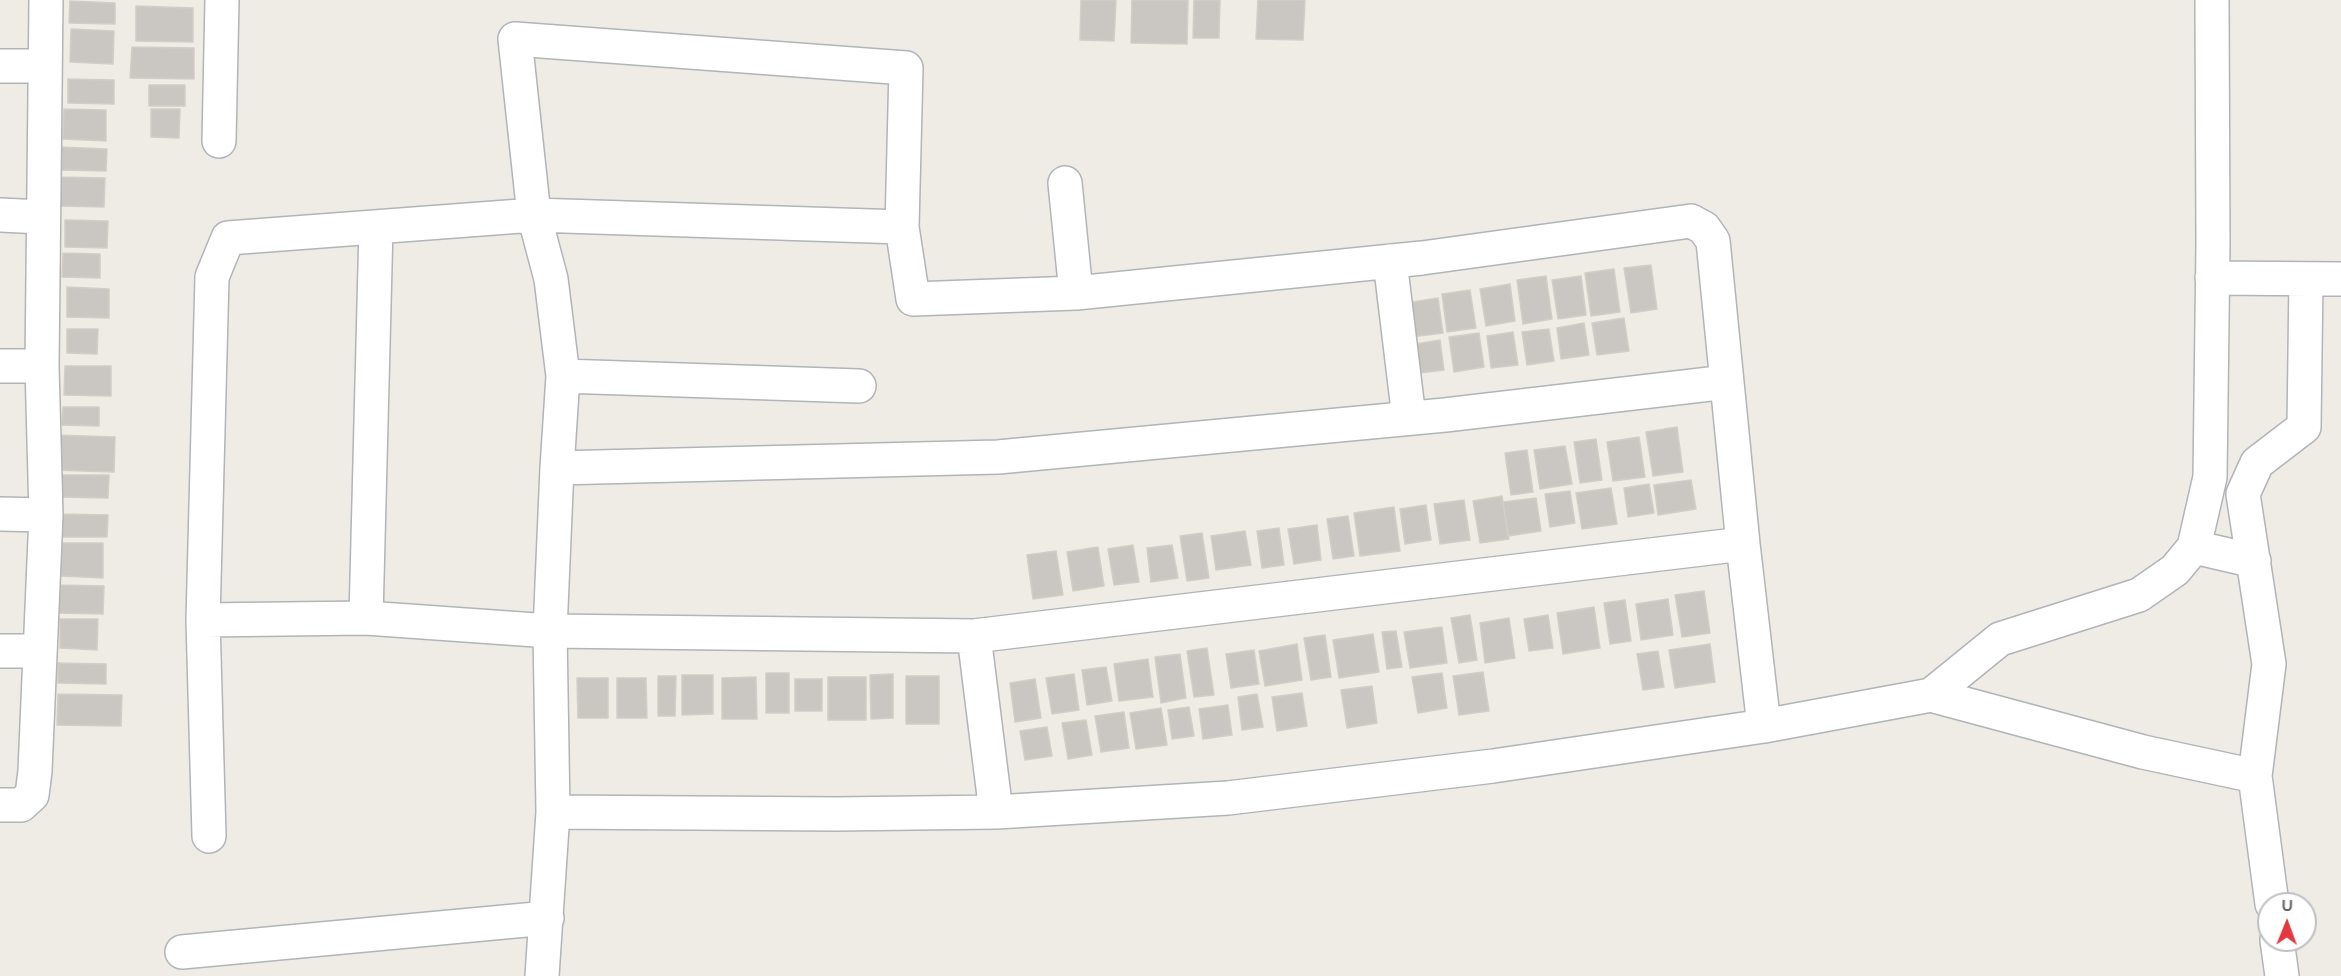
<!DOCTYPE html>
<html>
<head>
<meta charset="utf-8">
<style>
	body { margin:0 }
	#map { position:relative; width:2341px; height:976px; overflow:hidden; background:#efece6; font-family:Cabin,sans-serif }
	canvas { display:block }
	.north { position:absolute; left:2257px; top:892px; width:60px; height:60px; box-sizing:border-box; background:#fff; border:2px solid #bec0c2; border-radius:50%; rotate:1deg; font-size:16px; font-weight:700; line-height:24px; text-align:center; color:#5d6266 }
	.north::after { content:''; display:block; margin:auto; width:21px; height:27px; background:#e4373f; clip-path:polygon(50% 0,100% 100%,50% 72%,0 100%) }
</style>
</head>
<body>
<div id="map">
<canvas width="2341" height="976"></canvas>
<div class="north">U</div>
</div>
<script>
const context = document.querySelector('canvas').getContext('2d');
context.lineJoin = 'round';
function fill(path, color) { context.fillStyle = color; context.fill(path, 'evenodd'); }
const shape = rows => new Path2D(rows.map(r => 'M' + r).join(''));
function trace(path, color, width, dash) { context.strokeStyle = color; context.lineWidth = width; context.lineCap = dash ? 'butt' : 'round'; context.setLineDash(dash || []); context.stroke(path); }
const building = shape([
	[1081,0,1116,0,1114,41,1080,40,1081,0],
	[1132,0,1188,0,1187,44,1131,43,1132,0],
	[1194,0,1220,0,1219,38,1193,38,1194,0],
	[1258,0,1305,0,1303,40,1256,39,1258,0],
	[70,1,115,3,115,24,69,23,70,1],
	[136,6,193,8,193,42,136,41,136,6],
	[71,29,114,31,113,64,70,62,71,29],
	[132,47,194,48,194,79,130,78,132,47],
	[68,79,114,80,114,104,68,103,68,79],
	[149,85,185,85,185,106,149,106,149,85],
	[64,109,106,110,106,141,63,139,64,109],
	[151,109,180,109,179,138,151,137,151,109],
	[60,147,107,149,106,171,60,170,60,147],
	[61,177,105,178,104,207,59,206,61,177],
	[65,220,108,221,107,248,65,247,65,220],
	[63,253,100,254,100,278,62,277,63,253],
	[1651,265,1657,309,1631,313,1624,268,1651,265],
	[1614,269,1620,312,1591,316,1585,273,1614,269],
	[1546,276,1552,319,1523,324,1517,280,1546,276],
	[1581,276,1586,315,1558,319,1552,280,1581,276],
	[1510,284,1515,321,1486,326,1480,289,1510,284],
	[67,287,109,289,109,318,67,317,67,287],
	[1470,290,1476,328,1447,332,1442,294,1470,290],
	[1438,298,1443,333,1411,337,1406,303,1438,298],
	[1624,318,1629,351,1597,355,1592,323,1624,318],
	[1584,323,1589,355,1561,359,1557,328,1584,323],
	[67,329,98,329,97,354,67,353,67,329],
	[1549,329,1554,361,1527,365,1522,332,1549,329],
	[1513,332,1518,365,1491,368,1487,336,1513,332],
	[1479,333,1484,367,1454,372,1449,337,1479,333],
	[1440,340,1444,370,1420,373,1416,344,1440,340],
	[65,366,111,366,111,396,64,395,65,366],
	[63,407,99,407,99,426,62,425,63,407],
	[1677,427,1683,472,1653,476,1646,432,1677,427],
	[53,435,115,437,114,472,52,470,53,435],
	[1639,437,1645,477,1613,481,1607,442,1639,437],
	[1596,439,1602,480,1580,483,1574,442,1596,439],
	[1565,446,1572,484,1540,489,1534,450,1565,446],
	[1527,450,1533,492,1511,495,1505,453,1527,450],
	[60,475,109,475,108,498,60,497,60,475],
	[1691,480,1696,509,1658,515,1654,485,1691,480],
	[1649,484,1654,513,1628,517,1624,488,1649,484],
	[1611,488,1617,524,1582,529,1576,493,1611,488],
	[1570,491,1575,523,1550,527,1545,494,1570,491],
	[1502,496,1509,539,1480,543,1473,501,1502,496],
	[1536,498,1541,531,1508,536,1503,502,1536,498],
	[1464,500,1470,540,1440,544,1434,504,1464,500],
	[1426,505,1431,540,1405,544,1400,509,1426,505],
	[1394,507,1400,551,1360,556,1354,513,1394,507],
	[61,514,108,515,107,537,60,537,61,514],
	[1348,516,1354,556,1333,559,1327,519,1348,516],
	[1317,525,1321,560,1294,564,1288,529,1317,525],
	[1279,528,1284,565,1262,568,1257,531,1279,528],
	[1245,531,1251,565,1216,570,1211,536,1245,531],
	[1202,533,1209,578,1187,581,1180,536,1202,533],
	[62,543,103,543,103,578,61,576,62,543],
	[1133,545,1139,582,1114,585,1108,549,1133,545],
	[1172,545,1178,578,1151,582,1147,548,1172,545],
	[1098,547,1104,586,1073,591,1067,552,1098,547],
	[1056,551,1063,595,1033,599,1027,555,1056,551],
	[58,585,104,586,103,614,57,613,58,585],
	[1704,591,1710,633,1682,637,1675,595,1704,591],
	[1668,599,1673,635,1641,640,1636,604,1668,599],
	[1625,600,1631,641,1610,644,1604,603,1625,600],
	[1594,607,1600,648,1563,654,1557,613,1594,607],
	[1470,615,1477,660,1459,663,1451,618,1470,615],
	[1548,615,1553,648,1529,651,1524,619,1548,615],
	[1509,618,1515,658,1485,663,1480,623,1509,618],
	[60,619,98,619,97,650,60,648,60,619],
	[1442,627,1447,663,1410,668,1404,632,1442,627],
	[1396,631,1402,667,1387,669,1382,632,1396,631],
	[1373,634,1379,672,1339,678,1333,640,1373,634],
	[1325,635,1331,677,1311,680,1304,638,1325,635],
	[1297,644,1302,680,1265,686,1259,651,1297,644],
	[1710,644,1715,682,1675,688,1669,650,1710,644],
	[1207,648,1214,695,1194,697,1187,651,1207,648],
	[1254,650,1259,684,1231,688,1226,654,1254,650],
	[1658,651,1664,687,1643,690,1637,654,1658,651],
	[1180,654,1186,698,1161,703,1155,657,1180,654],
	[1148,659,1153,697,1119,701,1114,664,1148,659],
	[58,663,106,664,106,684,58,683,58,663],
	[1106,667,1112,701,1087,705,1082,670,1106,667],
	[1483,672,1489,711,1459,715,1453,676,1483,672],
	[766,673,789,673,789,713,766,713,766,673],
	[1442,673,1447,708,1418,713,1412,677,1442,673],
	[893,674,893,718,871,719,870,675,893,674],
	[1074,674,1079,710,1052,714,1046,678,1074,674],
	[682,675,713,675,713,714,682,715,682,675],
	[658,676,676,676,675,716,658,716,658,676],
	[906,676,939,676,939,724,906,724,906,676],
	[756,677,757,719,722,719,722,678,756,677],
	[828,677,866,677,866,720,828,720,828,677],
	[577,678,608,678,608,718,578,718,577,678],
	[617,678,646,678,647,718,617,718,617,678],
	[795,679,822,679,822,711,795,711,795,679],
	[1035,679,1041,718,1015,722,1010,683,1035,679],
	[1372,686,1377,723,1347,728,1341,690,1372,686],
	[1302,693,1307,726,1277,731,1272,697,1302,693],
	[58,694,122,695,121,726,57,725,58,694],
	[1257,694,1263,727,1242,730,1238,697,1257,694],
	[1228,705,1232,735,1203,739,1199,709,1228,705],
	[1189,707,1194,736,1172,739,1168,710,1189,707],
	[1161,708,1167,745,1136,749,1130,713,1161,708],
	[1124,712,1129,748,1101,752,1095,716,1124,712],
	[1086,720,1092,755,1068,759,1062,723,1086,720],
	[1047,727,1052,756,1025,760,1020,731,1047,727]
]);
fill(building, '#cac7c3');
trace(building, '#d4cdc4', 1.5);
const minor = shape([
	[0,66,44,66],
	[219,141,222,0],
	[1065,183,1076,293],
	[0,215,42,217],
	[902,227,534,215,228,238,212,277,203,620,366,618,550,631,974,636,1743,544],
	[1390,261,1409,418],
	[2212,278,2341,279],
	[0,366,42,366],
	[563,376,859,386],
	[557,468,998,457,1445,415,1727,382],
	[0,514,46,515],
	[2194,547,2254,561],
	[366,618,376,227],
	[203,620,209,836],
	[974,636,996,812],
	[0,651,40,651],
	[1931,695,2143,752,2255,776,2272,904],
	[2255,776,2269,664,2243,494,2257,463,2304,427,2306,279],
	[0,805,21,805,32,795,35,771,46,515,42,366,46,0],
	[553,812,835,814,996,812,1228,798,1493,766,1764,726,1931,695,2000,639,2139,595,2175,570,2194,547,2210,477,2213,244,2212,0],
	[2277,940,2282,976],
	[182,952,547,918],
	[542,976,553,812,550,631,557,468,563,376,551,279,534,215,515,39,906,68,902,227,913,299,1076,293,1422,258,1691,221,1704,228,1713,241,1743,544,1764,726]
]);
trace(minor, '#b1b4b8', 36);
trace(minor, '#fff', 33);
</script>
</body>
</html>
